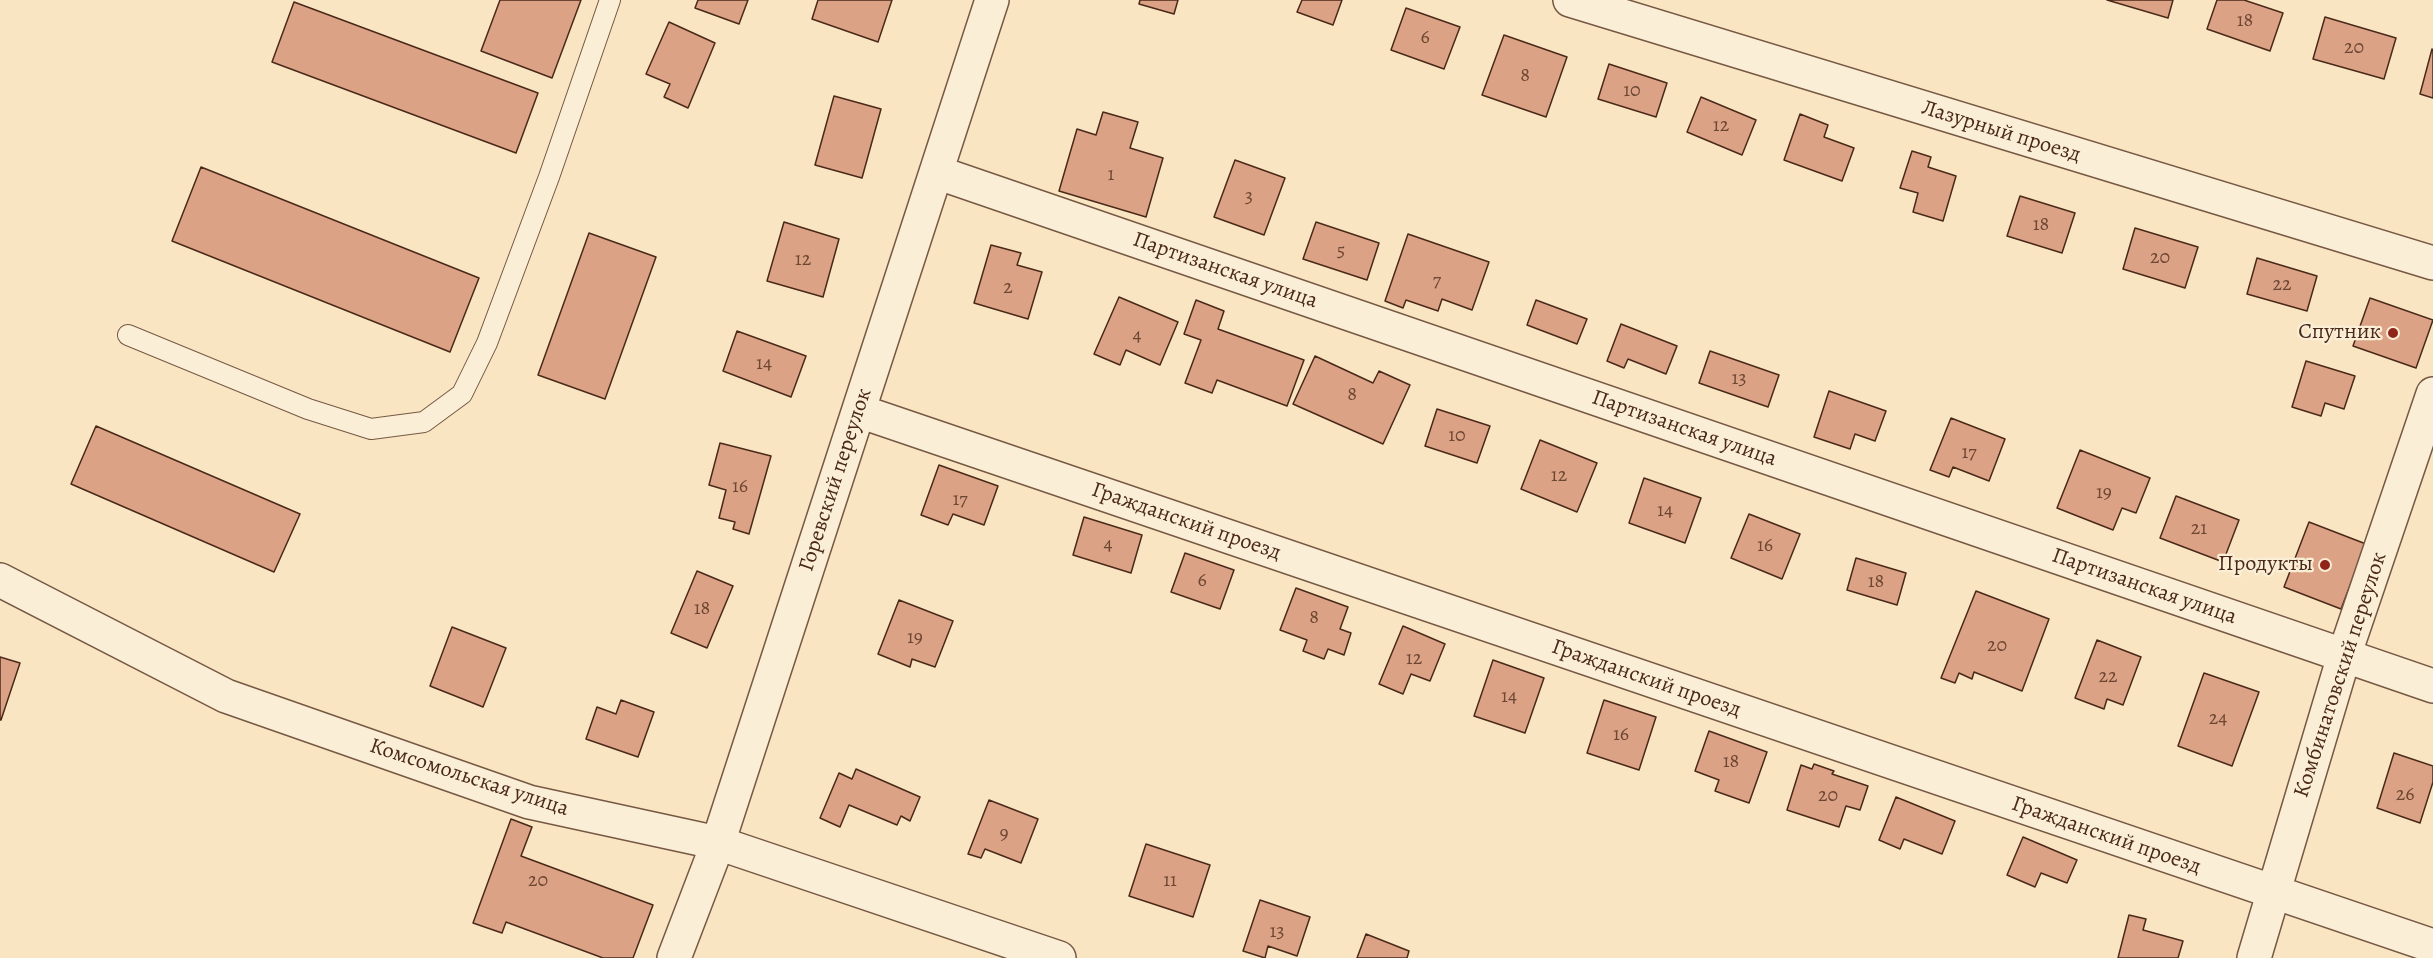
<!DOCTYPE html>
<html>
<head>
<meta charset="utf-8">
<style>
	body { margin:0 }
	canvas { display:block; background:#f9e5c2 }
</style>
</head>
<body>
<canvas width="2433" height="958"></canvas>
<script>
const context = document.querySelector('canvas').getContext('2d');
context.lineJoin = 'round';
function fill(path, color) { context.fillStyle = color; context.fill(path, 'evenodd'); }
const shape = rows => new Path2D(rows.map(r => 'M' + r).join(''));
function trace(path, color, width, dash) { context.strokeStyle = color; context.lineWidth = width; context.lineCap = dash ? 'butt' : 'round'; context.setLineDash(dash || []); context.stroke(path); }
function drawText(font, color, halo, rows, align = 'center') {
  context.font = font + ' Alegreya,serif'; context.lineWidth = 4.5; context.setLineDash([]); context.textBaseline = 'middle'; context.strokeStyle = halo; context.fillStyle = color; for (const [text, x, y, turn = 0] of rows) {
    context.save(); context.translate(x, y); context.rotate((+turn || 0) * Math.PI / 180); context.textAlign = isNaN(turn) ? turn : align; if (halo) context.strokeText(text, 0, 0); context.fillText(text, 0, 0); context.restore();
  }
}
const building = shape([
	[500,0,581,0,552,78,481,51,500,0],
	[698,0,748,0,739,24,695,8,698,0],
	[818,0,892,0,878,42,812,19,818,0],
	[1140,0,1178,0,1174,14,1139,4,1140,0],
	[1302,0,1342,0,1333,25,1297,12,1302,0],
	[2107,0,2173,0,2168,18,2107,0],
	[2217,0,2244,0,2283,13,2270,51,2207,29,2217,0],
	[294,2,538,93,516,153,272,62,294,2],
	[1406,8,1460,27,1444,69,1391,50,1406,8],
	[2325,17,2396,38,2384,79,2313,59,2325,17],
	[669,22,715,43,688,108,664,97,670,84,646,74,669,22],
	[1504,35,1567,57,1546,117,1482,95,1504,35],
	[2432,49,2433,50,2433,98,2420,94,2432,49],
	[1609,64,1667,83,1656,117,1598,99,1609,64],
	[834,96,881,109,862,178,815,165,834,96],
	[1701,97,1756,120,1742,155,1687,132,1701,97],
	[1103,112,1138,122,1130,148,1163,158,1146,217,1059,191,1077,129,1096,135,1103,112],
	[1800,114,1828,125,1824,137,1854,148,1842,181,1784,160,1800,114],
	[1912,151,1931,157,1928,167,1956,176,1943,221,1913,212,1918,193,1900,188,1912,151],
	[1235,160,1285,178,1264,235,1214,217,1235,160],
	[201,167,479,278,450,352,172,241,201,167],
	[2020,196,2075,213,2062,253,2007,236,2020,196],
	[784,222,839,239,823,297,767,281,784,222],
	[1316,222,1379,243,1367,280,1303,259,1316,222],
	[2135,228,2198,247,2185,288,2123,269,2135,228],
	[589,233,656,257,605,399,538,375,589,233],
	[1408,234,1489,262,1472,310,1442,299,1438,311,1406,300,1403,308,1385,301,1408,234],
	[991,245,1021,253,1017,265,1042,272,1028,319,974,303,991,245],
	[2257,258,2317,276,2307,311,2247,294,2257,258],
	[1119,297,1178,322,1160,365,1126,350,1120,365,1094,354,1119,297],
	[2370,298,2433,320,2416,368,2353,346,2370,298],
	[1196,300,1224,311,1218,329,1304,360,1287,406,1217,380,1212,393,1185,383,1201,340,1184,334,1196,300],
	[1536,300,1587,319,1577,344,1527,325,1536,300],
	[1621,324,1677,346,1666,374,1628,359,1624,368,1607,361,1621,324],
	[737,331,806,356,791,397,723,371,737,331],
	[1710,351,1779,375,1768,407,1699,383,1710,351],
	[1315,356,1373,383,1379,371,1410,385,1383,444,1293,404,1315,356],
	[2306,361,2355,376,2344,409,2325,403,2321,416,2292,407,2306,361],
	[1829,391,1886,411,1875,441,1855,434,1850,449,1814,437,1829,391],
	[1437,409,1490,426,1477,463,1425,446,1437,409],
	[1951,418,2005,439,1989,481,1953,467,1949,477,1930,470,1951,418],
	[96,426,300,514,274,572,71,484,96,426],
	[1540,440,1597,463,1577,512,1521,489,1540,440],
	[720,443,771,456,749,534,733,529,735,522,719,518,726,490,709,485,720,443],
	[2080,450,2150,478,2136,513,2122,508,2113,530,2057,508,2080,450],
	[939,465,998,486,984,525,953,514,948,525,921,515,939,465],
	[1644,478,1701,498,1685,543,1629,523,1644,478],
	[2176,496,2239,520,2223,562,2160,538,2176,496],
	[1749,514,1800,534,1782,579,1731,558,1749,514],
	[1084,517,1142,535,1131,573,1073,555,1084,517],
	[2309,522,2366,544,2341,609,2284,587,2309,522],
	[1185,553,1234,570,1220,609,1171,592,1185,553],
	[1856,558,1906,573,1897,605,1847,590,1856,558],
	[697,571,733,586,707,648,671,633,697,571],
	[1296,588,1348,607,1340,629,1351,633,1344,655,1328,649,1324,659,1303,651,1307,640,1280,630,1296,588],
	[1976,591,2049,619,2022,691,1974,672,1972,679,1959,673,1955,683,1941,678,1976,591],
	[899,600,953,621,935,667,912,659,910,667,878,654,899,600],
	[1403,626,1445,644,1430,681,1411,674,1403,694,1379,684,1403,626],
	[452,627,506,648,483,707,430,686,452,627],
	[2097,640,2141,657,2123,705,2107,699,2104,709,2075,698,2097,640],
	[0,657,20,663,1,720,0,720,0,657],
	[1493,660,1544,678,1525,733,1474,716,1493,660],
	[2204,673,2259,692,2232,766,2178,746,2204,673],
	[621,700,654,712,638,757,586,739,597,707,616,714,621,700],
	[1604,700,1656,717,1639,770,1587,753,1604,700],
	[1709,731,1767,752,1749,803,1715,791,1719,780,1695,771,1709,731],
	[2394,753,2433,766,2433,782,2420,823,2377,808,2394,753],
	[1814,764,1834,771,1832,774,1868,786,1860,810,1846,806,1839,827,1787,810,1801,765,1812,769,1814,764],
	[856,769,920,797,910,821,901,816,897,825,849,805,840,827,820,818,839,773,852,779,856,769],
	[1896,797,1955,821,1942,854,1904,839,1900,849,1879,840,1896,797],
	[989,800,1038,819,1021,863,985,849,981,858,968,854,989,800],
	[511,819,532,827,521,856,653,905,633,958,603,958,506,922,502,933,473,923,511,819],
	[2023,837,2077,860,2067,883,2041,873,2035,887,2007,875,2023,837],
	[1146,844,1210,865,1193,917,1129,896,1146,844],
	[1260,900,1310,917,1297,956,1268,946,1265,958,1243,951,1260,900],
	[2129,915,2146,919,2143,930,2183,941,2178,958,2118,958,2129,915],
	[1366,934,1409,951,1407,958,1357,958,1366,934]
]);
fill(building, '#dca285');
trace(building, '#4a2919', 1.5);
const service = shape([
	[128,335,308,409,371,429,424,422,462,394,487,343,549,177,610,0]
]);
const minor = shape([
	[1570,0,2433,263],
	[936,172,2433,686],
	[859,411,2433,946],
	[0,580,226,696,529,802,718,843,1059,958],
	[674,958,718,843,992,0],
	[2254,958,2344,656,2433,394]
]);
trace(service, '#765843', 22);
trace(minor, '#765843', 36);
trace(service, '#fbeed7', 20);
trace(minor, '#fbeed7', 33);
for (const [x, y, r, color] of [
	[2393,333,6,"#8f2418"],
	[2325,565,6,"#8f2418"]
]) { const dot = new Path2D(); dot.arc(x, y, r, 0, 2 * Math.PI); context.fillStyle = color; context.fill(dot); trace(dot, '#fbeed7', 2); }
drawText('20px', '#6e4734', null, [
	["18",2245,21],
	["6",1425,38],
	["20",2354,48],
	["8",1525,76],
	["10",1632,91],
	["12",1721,126],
	["1",1111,175],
	["3",1249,197],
	["18",2041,225],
	["5",1341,251],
	["20",2160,258],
	["12",803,260],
	["7",1437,281],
	["22",2282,285],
	["2",1008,288],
	["4",1137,336],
	["14",764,364],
	["13",1739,379],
	["8",1352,395],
	["10",1457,436],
	["17",1969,453],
	["12",1559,476],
	["16",740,487],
	["19",2104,493],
	["17",960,500],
	["14",1665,511],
	["21",2199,529],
	["4",1108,545],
	["16",1765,546],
	["6",1202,581],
	["18",1876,582],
	["18",702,609],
	["8",1314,618],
	["19",915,638],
	["20",1997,646],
	["12",1414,659],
	["22",2108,677],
	["14",1509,697],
	["24",2218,719],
	["16",1621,735],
	["18",1731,762],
	["26",2405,795],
	["20",1828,796],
	["9",1004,834],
	["20",538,881],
	["11",1170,881],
	["13",1277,932]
]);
drawText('22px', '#4a2919', '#fbeed7', [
	["Лазурный проезд",2001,132,17],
	["Партизанская улица",1225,271,19],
	["Партизанская улица",1684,429,19],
	["Горевский переулок",836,480,-72],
	["Гражданский проезд",1186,522,19],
	["Партизанская улица",2144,587,19],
	["Комбинатовский переулок",2341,675,-72],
	["Гражданский проезд",1646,679,19],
	["Комсомольская улица",469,778,18],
	["Гражданский проезд",2106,836,19]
]);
drawText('22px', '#4a2919', '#fbeed7', [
	["Спутник",2381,333],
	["Продукты",2313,565]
], 'right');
</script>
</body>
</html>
